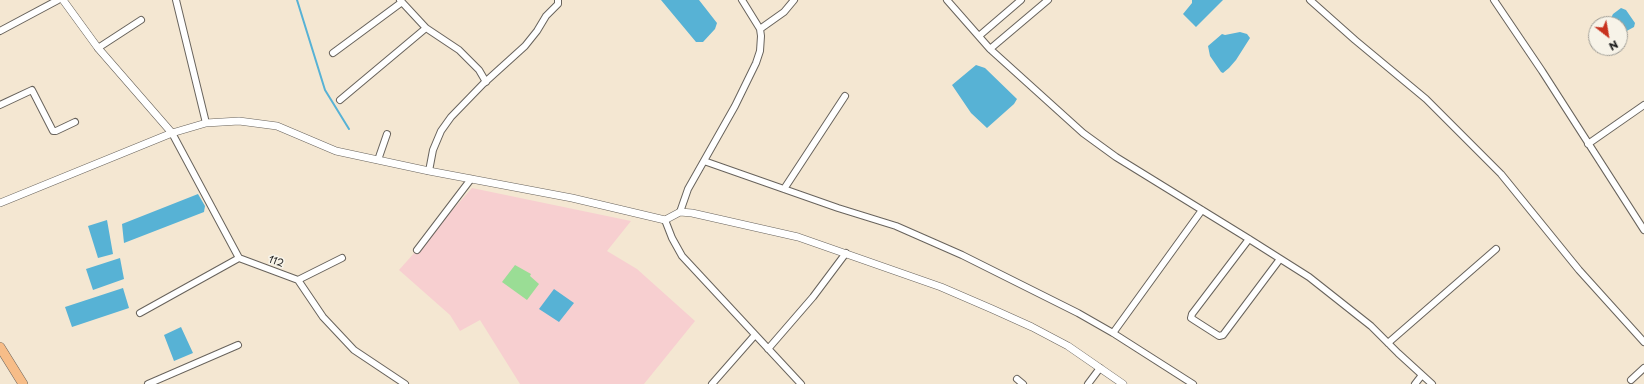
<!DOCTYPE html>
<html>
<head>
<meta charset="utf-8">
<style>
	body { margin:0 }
	#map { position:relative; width:1644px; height:384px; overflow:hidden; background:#f4e7d2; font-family:"Playpen Sans",sans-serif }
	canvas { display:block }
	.north { position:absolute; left:1588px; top:16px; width:40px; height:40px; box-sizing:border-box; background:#f7f3e8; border:1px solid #9f9d96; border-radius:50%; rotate:149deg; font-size:11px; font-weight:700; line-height:16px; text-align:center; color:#1c1c1c }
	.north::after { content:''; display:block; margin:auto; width:14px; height:18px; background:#c8321e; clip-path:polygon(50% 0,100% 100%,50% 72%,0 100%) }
</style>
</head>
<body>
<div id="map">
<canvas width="1644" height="384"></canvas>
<div class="north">N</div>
</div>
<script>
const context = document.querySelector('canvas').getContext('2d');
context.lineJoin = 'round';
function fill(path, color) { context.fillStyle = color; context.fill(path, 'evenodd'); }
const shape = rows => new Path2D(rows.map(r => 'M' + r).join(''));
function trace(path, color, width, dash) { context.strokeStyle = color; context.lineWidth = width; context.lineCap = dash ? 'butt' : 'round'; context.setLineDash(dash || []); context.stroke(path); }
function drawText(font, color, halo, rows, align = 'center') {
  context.font = font + ' "Playpen Sans",sans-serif'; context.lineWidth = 3.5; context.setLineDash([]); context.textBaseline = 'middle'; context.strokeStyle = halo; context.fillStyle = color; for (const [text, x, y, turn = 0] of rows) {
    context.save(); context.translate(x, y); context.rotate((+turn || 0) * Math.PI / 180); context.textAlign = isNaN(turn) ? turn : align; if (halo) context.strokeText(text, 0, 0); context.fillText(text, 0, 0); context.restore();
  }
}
fill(shape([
	[472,188,631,221,607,251,637,269,695,321,644,384,520,384,480,320,460,331,450,315,399,270]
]), '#f7cfd0');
fill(shape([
	[515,265,531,274,530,276,539,284,527,300,502,282]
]), '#9add95');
fill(shape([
	[661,0,699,0,717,23,715,29,703,42,696,42],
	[1192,0,1223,0,1196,27,1183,14,1192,3],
	[1621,8,1626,10,1635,23,1634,27,1621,34,1620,24,1613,24,1611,18,1613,14],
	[1240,32,1247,34,1250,38,1236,60,1229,68,1223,73,1221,72,1210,56,1208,46,1222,34,1225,35],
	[976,65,985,68,1017,99,1014,104,987,128,971,113,952,85],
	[198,194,205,206,204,212,124,243,122,224],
	[107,220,113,254,98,258,88,226],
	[120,258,124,279,93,290,86,269],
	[123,288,129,308,72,327,65,307],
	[554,289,574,303,559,322,539,309],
	[181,327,193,353,174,361,164,335]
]), '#57b2d5');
trace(shape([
	[297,0,325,90,349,129]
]), '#57b2d5', 2);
const minor = shape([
	[176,0,206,123],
	[400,0,426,28,459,50,479,70,486,82],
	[947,0,990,49,1083,133,1116,157,1249,239,1309,277,1371,326,1398,353,1432,384],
	[1310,0,1355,40,1426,99,1501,174,1579,270,1644,342],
	[1494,0,1542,71,1644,230],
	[760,29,784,12,794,0],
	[0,31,58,0],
	[979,36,1021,0],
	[98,48,141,20],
	[990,49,1048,0],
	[333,53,402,2],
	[340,100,426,28],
	[0,105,32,90,53,131,56,131,75,122],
	[172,133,239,258,298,280,323,317,354,350,405,384],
	[1588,144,1644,105],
	[378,160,387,134],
	[704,161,838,208,896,226,962,255,1078,313,1113,333,1193,384],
	[429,171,433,150,441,131,451,117,483,84,525,46,537,31,546,16,558,4,558,0],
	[784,189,845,96],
	[680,212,688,189,735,106,756,63,760,51,761,36,760,29,742,0],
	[665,220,672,238,682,256,801,384],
	[1249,239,1192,314,1191,318,1194,320,1219,336,1223,335,1280,259],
	[417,250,471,179],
	[298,280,342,258],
	[140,313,239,258],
	[1113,333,1202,210],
	[1388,343,1496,249],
	[768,349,813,297,846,253],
	[1017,379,1023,384],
	[1631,380,1644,368],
	[148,384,238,345],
	[712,384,755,335],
	[1088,384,1100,368],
	[1415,384,1422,375]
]);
const tertiary = shape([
	[63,0,98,48,172,133],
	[0,203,172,133,206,123,239,121,277,126,336,151,429,171,572,198,665,220,680,212,692,213,798,237,941,287,992,309,1032,327,1068,346,1123,384]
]);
const primary = shape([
	[0,347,23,384]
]);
trace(minor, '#68635c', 8);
trace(tertiary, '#68635c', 8);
trace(primary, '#68635c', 10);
trace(minor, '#fff', 6);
trace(tertiary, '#fff', 7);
trace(primary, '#f7bd88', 9);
drawText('10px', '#1c1c1c', '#f7f3e8', [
	["112",276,262,19]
]);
</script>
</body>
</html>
